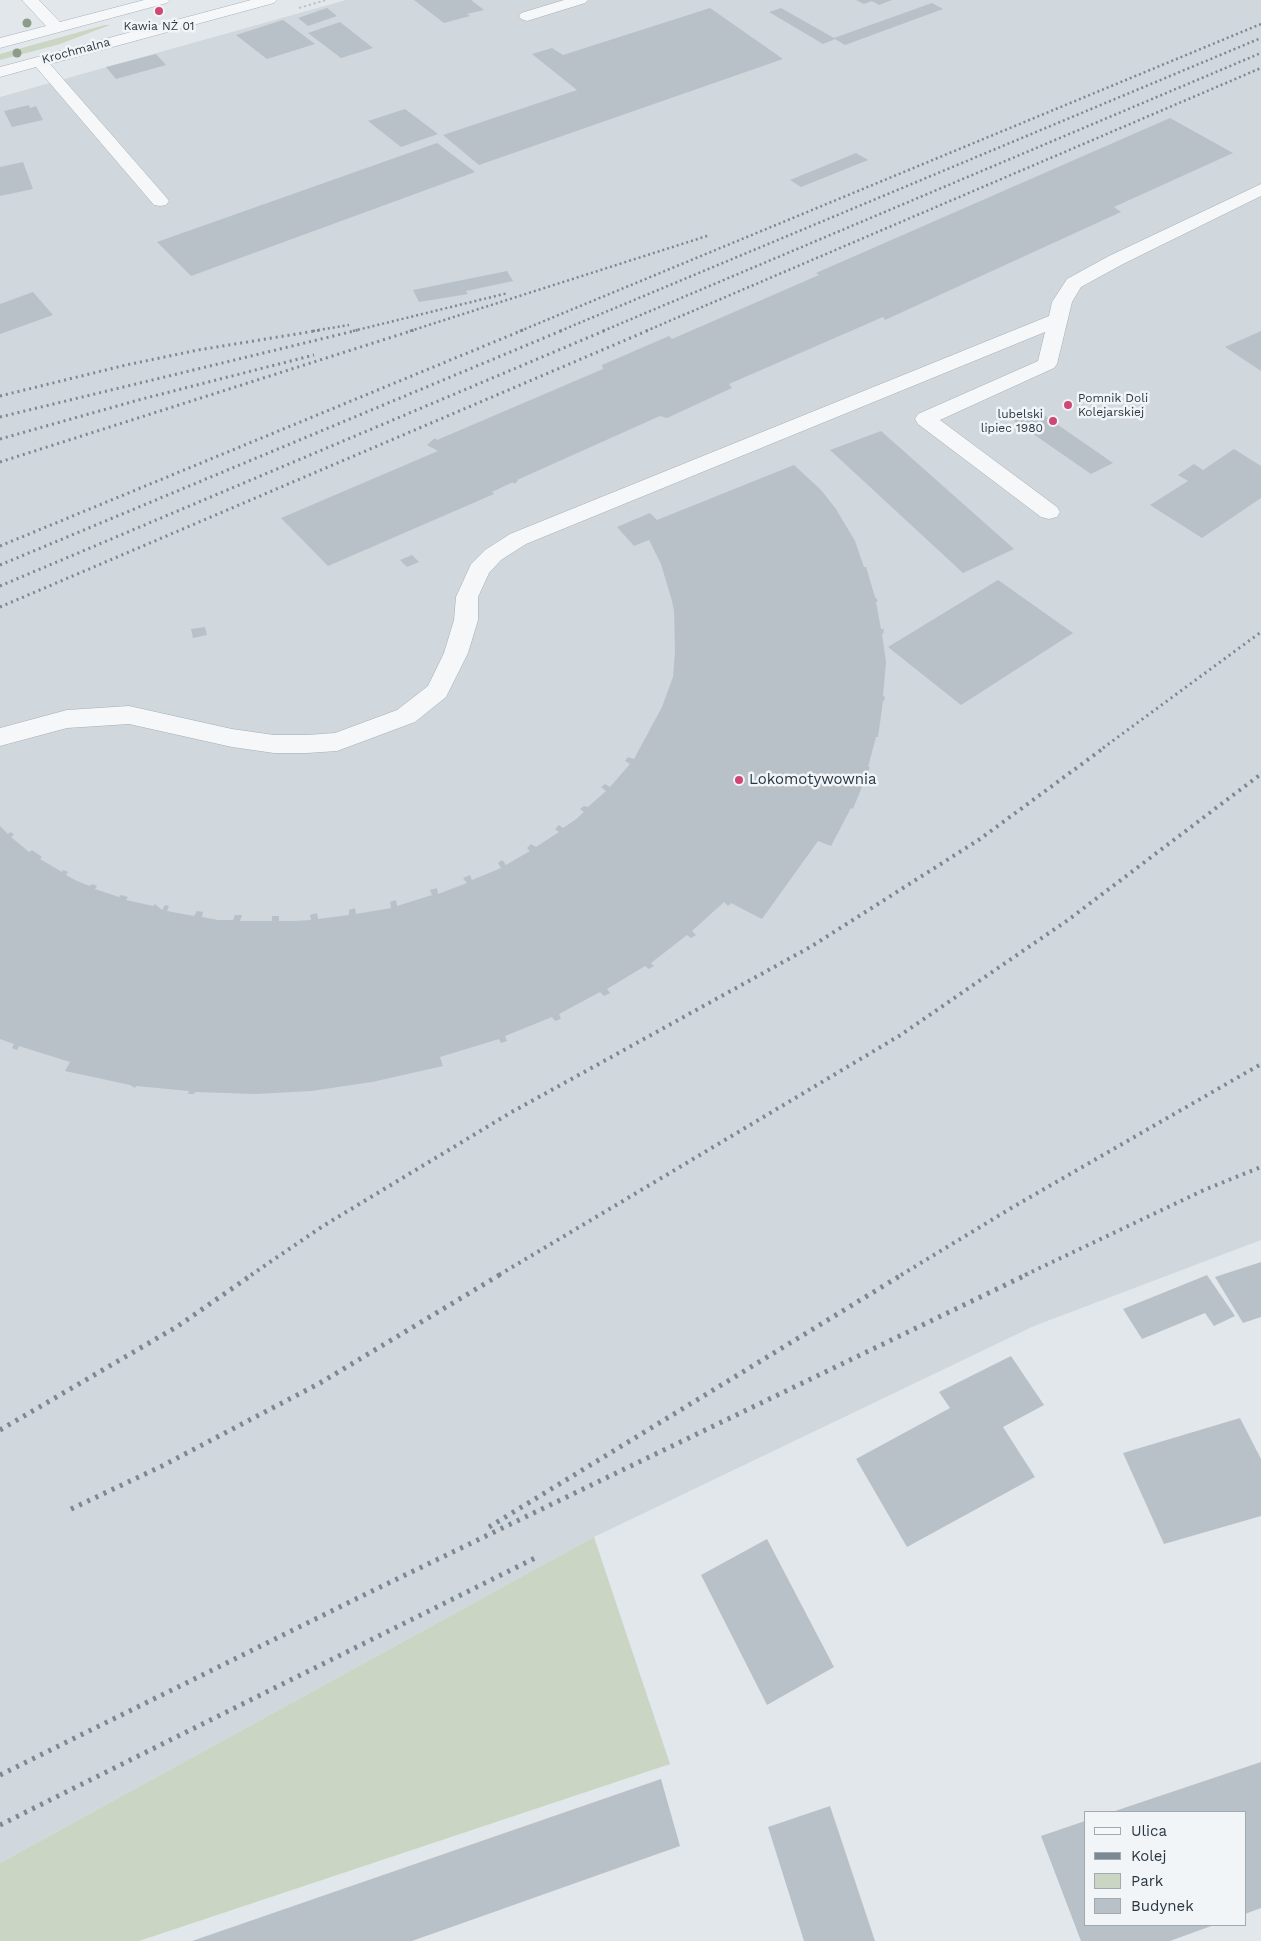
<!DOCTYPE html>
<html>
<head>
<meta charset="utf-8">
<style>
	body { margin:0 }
	#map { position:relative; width:1261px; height:1941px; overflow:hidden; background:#e2e7eb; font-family:"Work Sans",sans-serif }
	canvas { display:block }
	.legend { position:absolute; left:1084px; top:1811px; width:162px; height:115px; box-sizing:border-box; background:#f2f5f8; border:1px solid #a2a9b0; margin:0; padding:6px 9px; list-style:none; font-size:15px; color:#2a3843 }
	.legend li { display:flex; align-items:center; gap:10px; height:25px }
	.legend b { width:25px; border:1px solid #a2a9b0 }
</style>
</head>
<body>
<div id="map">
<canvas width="1261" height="1941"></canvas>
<ul class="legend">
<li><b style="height:6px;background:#f5f7f9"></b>Ulica</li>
<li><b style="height:6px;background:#7b8994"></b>Kolej</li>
<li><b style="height:14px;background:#cbd5c3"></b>Park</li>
<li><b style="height:14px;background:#b9c1c8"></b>Budynek</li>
</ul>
</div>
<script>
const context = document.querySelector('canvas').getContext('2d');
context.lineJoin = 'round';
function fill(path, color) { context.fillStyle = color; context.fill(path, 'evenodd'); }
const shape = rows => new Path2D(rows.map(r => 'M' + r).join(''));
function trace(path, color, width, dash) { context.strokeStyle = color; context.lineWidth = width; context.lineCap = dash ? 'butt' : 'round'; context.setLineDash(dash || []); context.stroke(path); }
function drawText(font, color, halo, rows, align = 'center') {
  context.font = font + ' "Work Sans",sans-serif'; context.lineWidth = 5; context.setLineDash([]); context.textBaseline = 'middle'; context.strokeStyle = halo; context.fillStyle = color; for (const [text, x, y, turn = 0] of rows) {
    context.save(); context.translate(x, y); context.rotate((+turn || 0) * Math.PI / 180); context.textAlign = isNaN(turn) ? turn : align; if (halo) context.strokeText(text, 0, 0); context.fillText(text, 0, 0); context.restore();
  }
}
fill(shape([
	[346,0,1261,0,1261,1240,1034,1326,594,1537,0,1863,0,97]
]), '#d0d7dd');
fill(shape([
	[105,25,110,25,60,44,0,60,0,54],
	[594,1537,670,1764,139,1941,0,1941,0,1863]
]), '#cbd5c3');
fill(shape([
	[414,0,471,0,484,10,467,14,470,16,444,23],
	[856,0,892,0,879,5,872,1,864,4],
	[932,3,943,9,845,45,835,39,823,44,769,12,781,8,834,38],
	[327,8,337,16,308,26,298,18],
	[710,8,783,59,479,165,443,135,577,90,532,54,552,48,563,55],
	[283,20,315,44,267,59,236,35],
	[340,22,373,48,341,58,308,33],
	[156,54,166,65,116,79,106,67],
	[29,105,30,108,36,106,43,120,12,127,4,111],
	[405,109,438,134,401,147,368,121],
	[1170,118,1233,153,1114,207,1121,212,885,320,883,317,729,384,732,388,667,418,660,416,517,480,518,481,514,484,513,482,492,492,494,494,328,566,281,518,438,451,427,445,435,438,437,440,603,369,602,365,669,336,672,339,819,275,816,273],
	[437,143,475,172,191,276,157,242],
	[856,153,868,160,801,187,790,180],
	[23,162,33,189,0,196,0,167],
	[507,271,513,281,466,291,468,294,419,302,413,290],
	[33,292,53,315,0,334,0,304],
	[1261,331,1261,371,1225,347],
	[1035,409,1113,463,1091,474,1013,420],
	[881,431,1014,549,963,573,830,450],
	[1234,449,1261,466,1261,498,1202,538,1150,505,1188,481,1178,475,1194,464,1203,470],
	[794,465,821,490,836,509,855,541,864,567,866,567,875,597,878,601,876,602,881,629,884,629,883,634,882,634,886,662,883,696,885,697,884,701,883,701,878,737,876,737,868,767,870,767,853,809,851,808,831,846,818,841,762,919,731,903,728,906,724,902,692,931,696,935,691,938,687,935,651,963,654,966,649,969,645,966,607,989,610,993,604,996,600,992,559,1014,561,1019,555,1021,552,1017,505,1036,507,1041,501,1043,499,1039,440,1057,443,1066,372,1082,311,1091,256,1094,195,1092,194,1094,188,1094,189,1091,136,1086,135,1088,130,1085,65,1071,70,1062,19,1046,17,1050,12,1048,14,1044,0,1039,0,826,8,834,11,832,14,835,11,837,29,852,32,850,42,857,40,859,62,872,63,870,68,872,66,875,77,881,90,886,92,884,97,886,95,889,119,897,121,895,128,897,126,900,153,906,155,904,162,910,165,905,169,906,167,911,194,916,197,911,203,912,202,917,218,920,233,920,235,915,242,915,240,921,272,921,272,916,279,916,279,921,294,921,311,920,310,915,317,913,318,919,349,915,349,910,355,908,356,914,391,908,390,902,396,900,397,906,432,895,430,890,437,888,438,894,467,883,463,878,470,875,472,880,501,868,498,863,502,860,506,865,530,851,527,848,531,844,536,847,559,832,555,829,559,825,563,828,575,820,584,812,580,809,584,806,588,807,606,791,601,787,605,784,610,787,630,764,625,761,628,757,634,759,662,707,673,677,675,652,674,611,672,601,661,564,649,540,634,546,617,527,650,513,657,520],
	[412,555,419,562,407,567,400,560],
	[998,580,1073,633,961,705,888,647],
	[205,627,207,635,193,638,191,629],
	[1261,1262,1261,1317,1243,1323,1215,1277],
	[1207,1275,1235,1316,1214,1326,1205,1313,1142,1339,1123,1309],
	[1011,1356,1044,1405,1003,1427,1035,1477,907,1547,856,1459,950,1408,939,1392],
	[1240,1418,1261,1459,1261,1516,1164,1544,1123,1453],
	[767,1539,834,1667,767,1705,701,1575],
	[1261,1762,1261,1908,1245,1914,1245,1812,1112,1812],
	[661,1779,680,1846,412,1941,192,1941],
	[830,1806,875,1941,804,1941,768,1827],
	[1085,1821,1085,1925,1214,1925,1170,1941,1081,1941,1041,1836]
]), '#b9c1c8');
const minor = shape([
	[22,0,39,0,60,22,144,0,170,0,167,3,0,48,0,38,46,26,22,0],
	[251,0,277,0,274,3,50,64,166,197,169,201,166,205,160,206,154,205,36,67,0,77,0,67,251,0],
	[564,0,588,0,585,3,527,21,521,19,519,16,521,13,564,0],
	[1261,184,1261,196,1123,264,1081,287,1072,302,1057,364,1054,368,940,420,1057,507,1060,512,1057,517,1049,519,1041,517,918,424,915,419,918,414,1038,361,1045,332,526,544,501,560,489,573,478,597,478,620,468,653,446,697,415,722,337,751,307,753,274,753,232,747,129,724,67,728,0,746,0,728,67,710,129,706,232,729,274,735,307,735,335,733,397,710,428,686,444,653,454,620,456,597,471,564,485,550,510,534,1049,316,1052,302,1067,279,1109,256,1261,184]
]);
trace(minor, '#a7afb5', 1);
trace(shape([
	[299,8,326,0]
]), '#c0c5ca', 2, [2.5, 2.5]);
fill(minor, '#f5f7f9');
trace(shape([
	[313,331,349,325],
	[353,331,508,293],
	[410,331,710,235],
	[520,331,1261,24],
	[560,331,1261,38],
	[603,331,1261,53],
	[646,331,1261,68]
]), '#7b8994', 2.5, [2, 3]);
trace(shape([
	[0,396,126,365,198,350,321,330],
	[0,417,358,330],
	[0,439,142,399,314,355],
	[0,462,414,330],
	[0,546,523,330],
	[0,565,563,330],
	[0,586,606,330],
	[0,607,649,330],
	[1103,748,1261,632]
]), '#7b8994', 3, [2, 4]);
trace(shape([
	[251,1275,323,1226,510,1113,812,946,980,839,1105,747],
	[499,1275,899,1036,1068,920,1261,774],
	[901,1275,1013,1207,1261,1064],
	[1025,1275,1204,1190,1261,1167]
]), '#7b8994', 4, [2.5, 5]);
trace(shape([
	[0,1430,178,1326,253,1274],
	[71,1509,162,1466,320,1383,501,1274],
	[489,1527,903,1274],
	[0,1775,370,1592,1028,1274],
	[0,1825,535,1558]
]), '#7b8994', 5, [3, 6]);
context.fillStyle = '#8c9c88';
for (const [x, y] of [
	[27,23],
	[17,53]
]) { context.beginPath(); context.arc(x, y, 4.5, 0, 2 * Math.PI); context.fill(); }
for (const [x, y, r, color] of [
	[159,11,5,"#d04774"],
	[1068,405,5,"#d04774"],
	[1053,421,5,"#d04774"],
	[739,780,5,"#d04774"]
]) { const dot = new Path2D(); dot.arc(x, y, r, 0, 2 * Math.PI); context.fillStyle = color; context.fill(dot); trace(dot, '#f2f5f8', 2); }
drawText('12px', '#2a3843', '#f2f5f8', [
	["Kawia NŻ 01",159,26],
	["Pomnik Doli",1078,398,"left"],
	["Kolejarskiej",1078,412,"left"],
	["lubelski",1043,414,"right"],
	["lipiec 1980",1043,428,"right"]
]);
drawText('12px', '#2a3843', '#f2f5f8', [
	["Krochmalna",76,51,-15]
]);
drawText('15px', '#2a3843', '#f2f5f8', [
	["Lokomotywownia",749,780]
], 'left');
</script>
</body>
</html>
